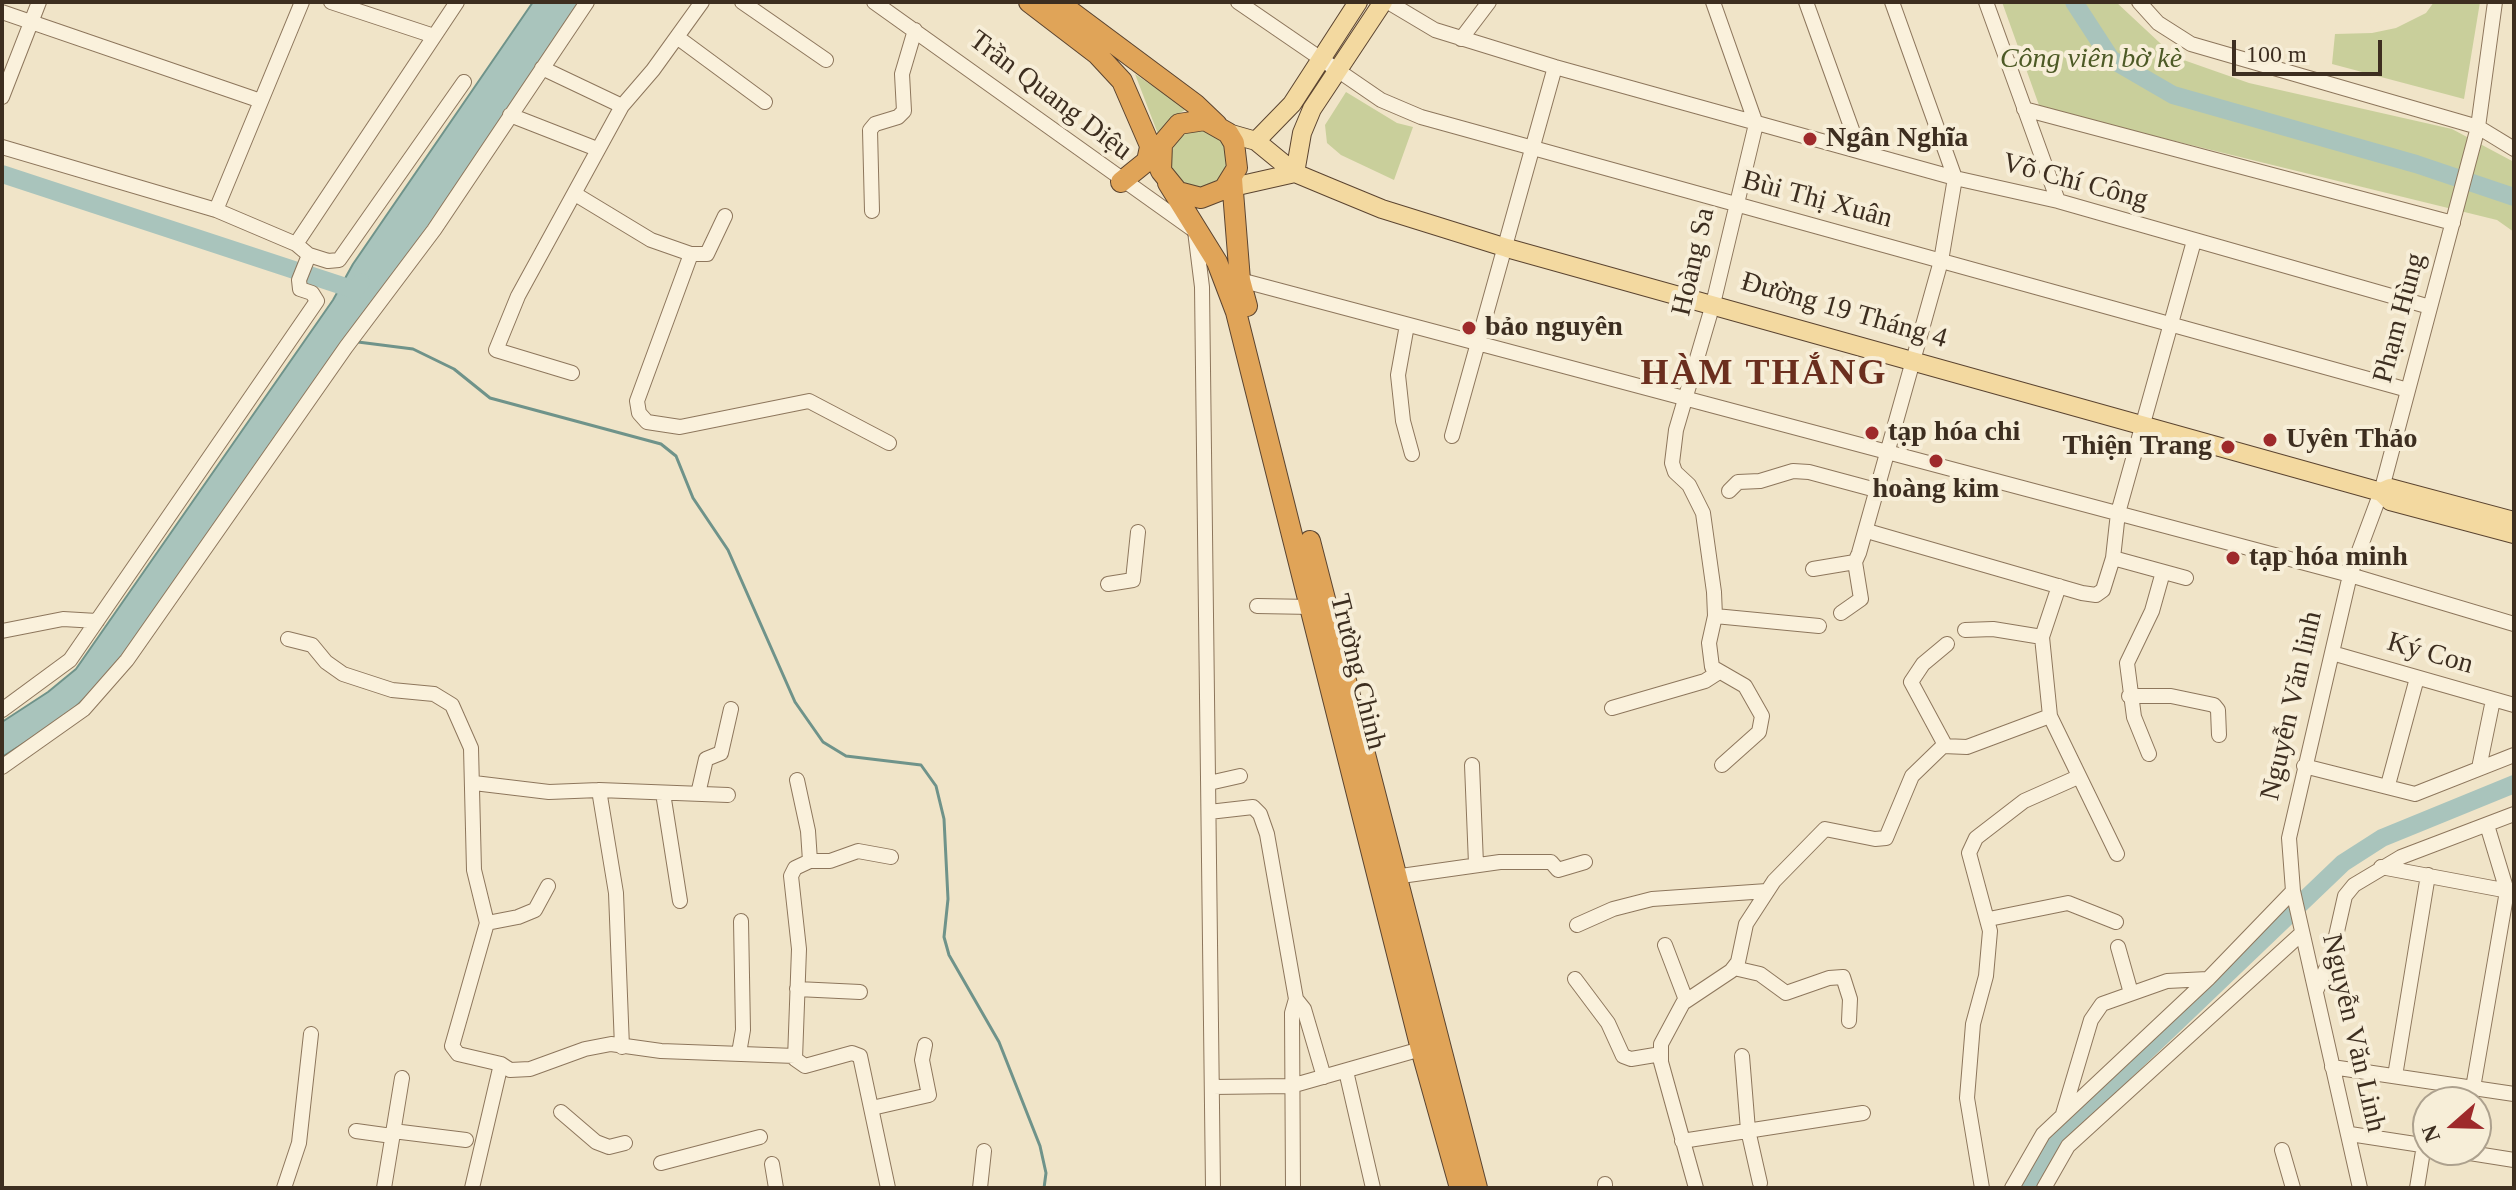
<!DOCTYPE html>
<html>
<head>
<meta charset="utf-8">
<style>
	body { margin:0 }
	#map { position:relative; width:2516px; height:1190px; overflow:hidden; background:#f0e4c8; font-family:Georgia,serif }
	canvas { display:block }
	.frame { position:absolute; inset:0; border:4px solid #3d2e20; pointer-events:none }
	.north { position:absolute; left:2412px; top:1086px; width:80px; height:80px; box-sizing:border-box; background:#f7eed8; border:2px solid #ada18e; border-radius:50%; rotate:250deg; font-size:22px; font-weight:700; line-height:32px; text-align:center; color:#3d2e20 }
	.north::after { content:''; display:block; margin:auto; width:28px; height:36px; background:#9e2a2b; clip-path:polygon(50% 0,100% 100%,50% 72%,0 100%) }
	.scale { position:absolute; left:2232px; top:40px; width:150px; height:36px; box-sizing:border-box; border:4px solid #3d2e20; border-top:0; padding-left:10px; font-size:24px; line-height:28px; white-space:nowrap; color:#3d2e20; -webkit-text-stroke:6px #f7eed8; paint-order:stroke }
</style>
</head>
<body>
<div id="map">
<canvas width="2516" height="1190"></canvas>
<div class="frame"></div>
<div class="north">N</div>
<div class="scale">100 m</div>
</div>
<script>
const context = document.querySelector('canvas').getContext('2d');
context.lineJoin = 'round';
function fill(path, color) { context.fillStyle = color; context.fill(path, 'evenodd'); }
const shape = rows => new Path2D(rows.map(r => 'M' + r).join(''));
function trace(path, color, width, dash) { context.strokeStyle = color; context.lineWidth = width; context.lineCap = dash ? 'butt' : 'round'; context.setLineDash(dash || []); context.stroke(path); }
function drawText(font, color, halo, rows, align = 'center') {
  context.font = font + ' Georgia,serif'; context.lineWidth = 8; context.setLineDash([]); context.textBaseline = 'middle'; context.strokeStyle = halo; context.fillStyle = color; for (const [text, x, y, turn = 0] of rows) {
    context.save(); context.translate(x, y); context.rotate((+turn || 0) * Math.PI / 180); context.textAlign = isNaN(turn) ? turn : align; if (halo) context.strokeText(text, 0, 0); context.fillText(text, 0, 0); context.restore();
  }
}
fill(shape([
	[2002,2,2116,2,2175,57,2249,83,2452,129,2514,162,2514,232,2497,220,2040,108],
	[2434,2,2480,2,2464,99,2332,64,2335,34,2372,33,2396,28,2426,13],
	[1135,74,1187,109,1174,116,1158,134],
	[1346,92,1397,123,1413,127,1394,180,1341,155,1327,143,1325,125],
	'1171 159a29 29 0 1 1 58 0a29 29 0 1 1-58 0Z'
]), '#c9cf9b');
const water = shape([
	[533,2,582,2,425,234,108,676,65,717,2,757,2,722,48,692,76,669,333,300,353,264,533,2]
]);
fill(water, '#a9c4bc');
trace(water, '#6f938a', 2);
trace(shape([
	[358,342,413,349,454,369,490,398,661,444,676,456,693,498,728,550,795,702,823,742,846,756,921,765,936,786,944,819,948,899,944,937,949,955,999,1042,1040,1146,1046,1173,1044,1188]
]), '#6f938a', 3);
trace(shape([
	[2074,2,2111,59,2173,95,2416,164,2514,197],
	[2,174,355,290,361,282],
	[2029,1188,2050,1148,2091,1104,2343,863,2382,838,2514,784]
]), '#a9c4bc', 18);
const minor = shape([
	[331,2,434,36],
	[742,2,826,60],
	[874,2,1195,231,1202,287,1213,1188],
	[1238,2,1381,100,1421,117,2408,390],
	[1388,2,1435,30,1555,67,1955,178,2058,201,2430,307],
	[1713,2,1756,124,1713,304,1676,430,1672,463,1675,472,1689,485,1703,513,1714,592,1715,616,1709,643,1712,667,1745,686,1762,716,1759,732,1722,765],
	[1806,2,1859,149],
	[1986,2,2058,201],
	[2139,2,2158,23,2191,44,2478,127,2514,149],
	[2,12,261,101],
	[677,37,765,102],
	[1461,39,1489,2],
	[542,68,622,106],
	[2,97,39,2],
	[2024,109,2453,223],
	[510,115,597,149],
	[2,147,216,210,296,244,309,255,299,280,300,289,312,293,317,301,70,660,2,710],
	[575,194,651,240,691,254,707,254,725,216],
	[216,210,302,2],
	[872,211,870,130,875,124,898,117,904,111,902,74,915,30],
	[296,244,457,2],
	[691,254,637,401,639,413,647,422,680,427,809,401,889,443],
	[309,255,328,261,339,260,464,82],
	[1240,280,2350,575,2514,624],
	[1407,325,1398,375,1403,421,1412,454],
	[572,373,496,350,518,296,622,106,653,70,702,2],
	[1452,436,1555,67],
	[1729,491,1738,482,1760,481,1793,471,1809,472,1876,490],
	[1867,531,2082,593,2096,595,2103,590,2113,558,2118,513,2194,241],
	[2113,558,2186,578],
	[1813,569,1855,562,1859,553,1941,261,1955,178,1892,2],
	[1108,584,1133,580,1138,532],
	[2059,586,2042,637,2050,716,2117,854],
	[1257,606,1312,607],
	[1841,613,1861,599,1855,562],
	[1715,616,1819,626],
	[1965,630,1993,629,2042,637],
	[2,631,63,619,97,621],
	[288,639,312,645,326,662,343,674,392,690,434,694,452,705,471,748,474,870,487,923,452,1046,458,1054,501,1064,472,1188],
	[2332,653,2514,705],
	[2129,696,2171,696,2214,705,2218,710,2219,735],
	[1612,708,1705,681,1719,672],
	[1945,745,1911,682,1923,664,1947,644],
	[2149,754,2134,717,2127,663,2152,611,2163,572],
	[1472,765,1476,864],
	[2304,766,2415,794,2514,755],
	[2,767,84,709,127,660,346,347,434,230,587,2],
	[2479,768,2493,700],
	[797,780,808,831,810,861],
	[474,783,549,792,599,790,728,795],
	[1209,783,1240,776],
	[2388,785,2417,678],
	[599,790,616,893,622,1047],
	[663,793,680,901],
	[698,794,706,759,721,753,731,709],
	[1209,812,1253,807,1260,814,1267,834,1296,999,1292,1013,1293,1188],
	[2381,867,2514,892],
	[1394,877,1500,862,1551,862,1558,870,1585,862],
	[1989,919,2068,903,2116,922],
	[487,923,518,917,535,910,548,886],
	[1577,925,1613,909,1652,899,1767,891],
	[1665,945,1686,1000],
	[2118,947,2131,993],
	[1734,968,1760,974,1786,993,1829,978,1843,977,1850,999,1849,1021],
	[1575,979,1608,1023,1623,1056,1631,1059,1661,1054],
	[797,989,860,992],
	[2316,991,2331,958,2345,896,2354,885,2401,857,2514,814],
	[1296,999,1304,1009,1324,1077],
	[739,1053,743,1030,741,921],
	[1742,1056,1748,1130,1760,1183],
	[501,1064,510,1070,530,1069,585,1049,611,1044,661,1051,795,1056],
	[2332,1067,2514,1094],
	[1346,1071,1373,1188],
	[2395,1076,2428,875],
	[1212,1087,1291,1086,1421,1049],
	[2473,1088,2507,891,2487,825],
	[872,1108,929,1095,922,1060,925,1045],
	[561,1112,596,1142,609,1147,625,1143],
	[2063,1114,2091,1020,2102,1004,2167,981,2208,979],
	[356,1131,392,1136],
	[393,1131,466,1140],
	[2350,1134,2428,1146],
	[1682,1141,1863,1113],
	[2282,1150,2293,1188],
	[2451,1150,2514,1160],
	[661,1163,760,1137],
	[772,1164,776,1188],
	[1605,1184,1605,1188],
	[284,1188,299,1143,311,1034],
	[384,1188,402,1078],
	[888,1188,860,1056,852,1053,805,1066,795,1059,799,949,791,876,795,868,810,861,830,861,858,851,891,857],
	[980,1188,984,1151],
	[1696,1188,1661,1062,1661,1044,1683,1003,1731,971,1738,962,1746,924,1774,881,1825,829,1875,839,1886,838,1912,776,1943,746,1967,747,2050,716],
	[1982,1188,1967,1098,1973,1024,1986,976,1990,931,1969,853,1976,838,2024,801,2078,777],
	[2012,1188,2043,1134,2208,979,2293,891],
	[2044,1188,2068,1146,2302,933],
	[2360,1188,2293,891,2289,838,2350,575,2381,492,2478,127,2495,2],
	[2417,1188,2424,1145]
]);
const major = shape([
	[1228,133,1256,141,1295,173,1331,188,1382,209,1507,248,2381,492,2390,488,2514,521],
	[1256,141,1292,104,1358,2],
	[1295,173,1302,133,1312,109,1383,2],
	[1224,189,1295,173],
	[2381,492,2390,501,2514,534]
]);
const highway = shape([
	[1029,2,1097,54,1122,81,1161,171,1178,192,1201,198,1224,189,1237,168,1234,143,1228,133,1205,120,1179,124,1162,144,1161,171],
	[1058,2,1195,104,1217,125],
	[1232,179,1240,280,1247,306],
	[1121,182,1147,161,1150,147],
	[1168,183,1217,262,1236,312,1421,1049,1460,1188],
	[1310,541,1477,1188]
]);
trace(minor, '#8d765c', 16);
trace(major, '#5b4430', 20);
trace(highway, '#5b4430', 22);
trace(minor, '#faf1dc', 14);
trace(major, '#f3d9a0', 18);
trace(highway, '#e0a458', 20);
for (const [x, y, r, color] of [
	[1810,139,8,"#9e2a2b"],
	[1469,328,8,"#9e2a2b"],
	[1872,433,8,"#9e2a2b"],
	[2270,440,8,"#9e2a2b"],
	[2228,447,8,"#9e2a2b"],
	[1936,461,8,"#9e2a2b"],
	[2233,558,8,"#9e2a2b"]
]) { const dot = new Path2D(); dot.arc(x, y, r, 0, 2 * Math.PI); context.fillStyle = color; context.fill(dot); trace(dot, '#f7eed8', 3); }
drawText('italic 28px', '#4d5a26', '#f7eed8', [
	["Công viên bờ kè",2091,60]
]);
drawText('28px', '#3d2e20', '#f7eed8', [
	["Trần Quang Diệu",1050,96,37],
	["Võ Chí Công",2075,182,15],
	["Bùi Thị Xuân",1817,200,15],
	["Hoàng Sa",1694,262,-77],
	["Đường 19 Tháng 4",1844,311,16],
	["Phạm Hùng",2400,318,-75],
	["Ký Con",2430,654,16],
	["Trường Chinh",1357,672,76],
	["Nguyễn Văn linh",2292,706,-77],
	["Nguyễn Văn Linh",2353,1033,77]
]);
drawText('bold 28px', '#3d2e20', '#f7eed8', [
	["Ngân Nghĩa",1826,139],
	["bảo nguyên",1485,328],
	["tạp hóa chi",1888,433],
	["Uyên Thảo",2286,440],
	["Thiện Trang",2212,447,"right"],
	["hoàng kim",1936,490,"center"],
	["tạp hóa minh",2249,558]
], 'left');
context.letterSpacing = '2px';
drawText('bold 36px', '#6b2e1e', '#f7eed8', [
	["HÀM THẮNG",1764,375]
]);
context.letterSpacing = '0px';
</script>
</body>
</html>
